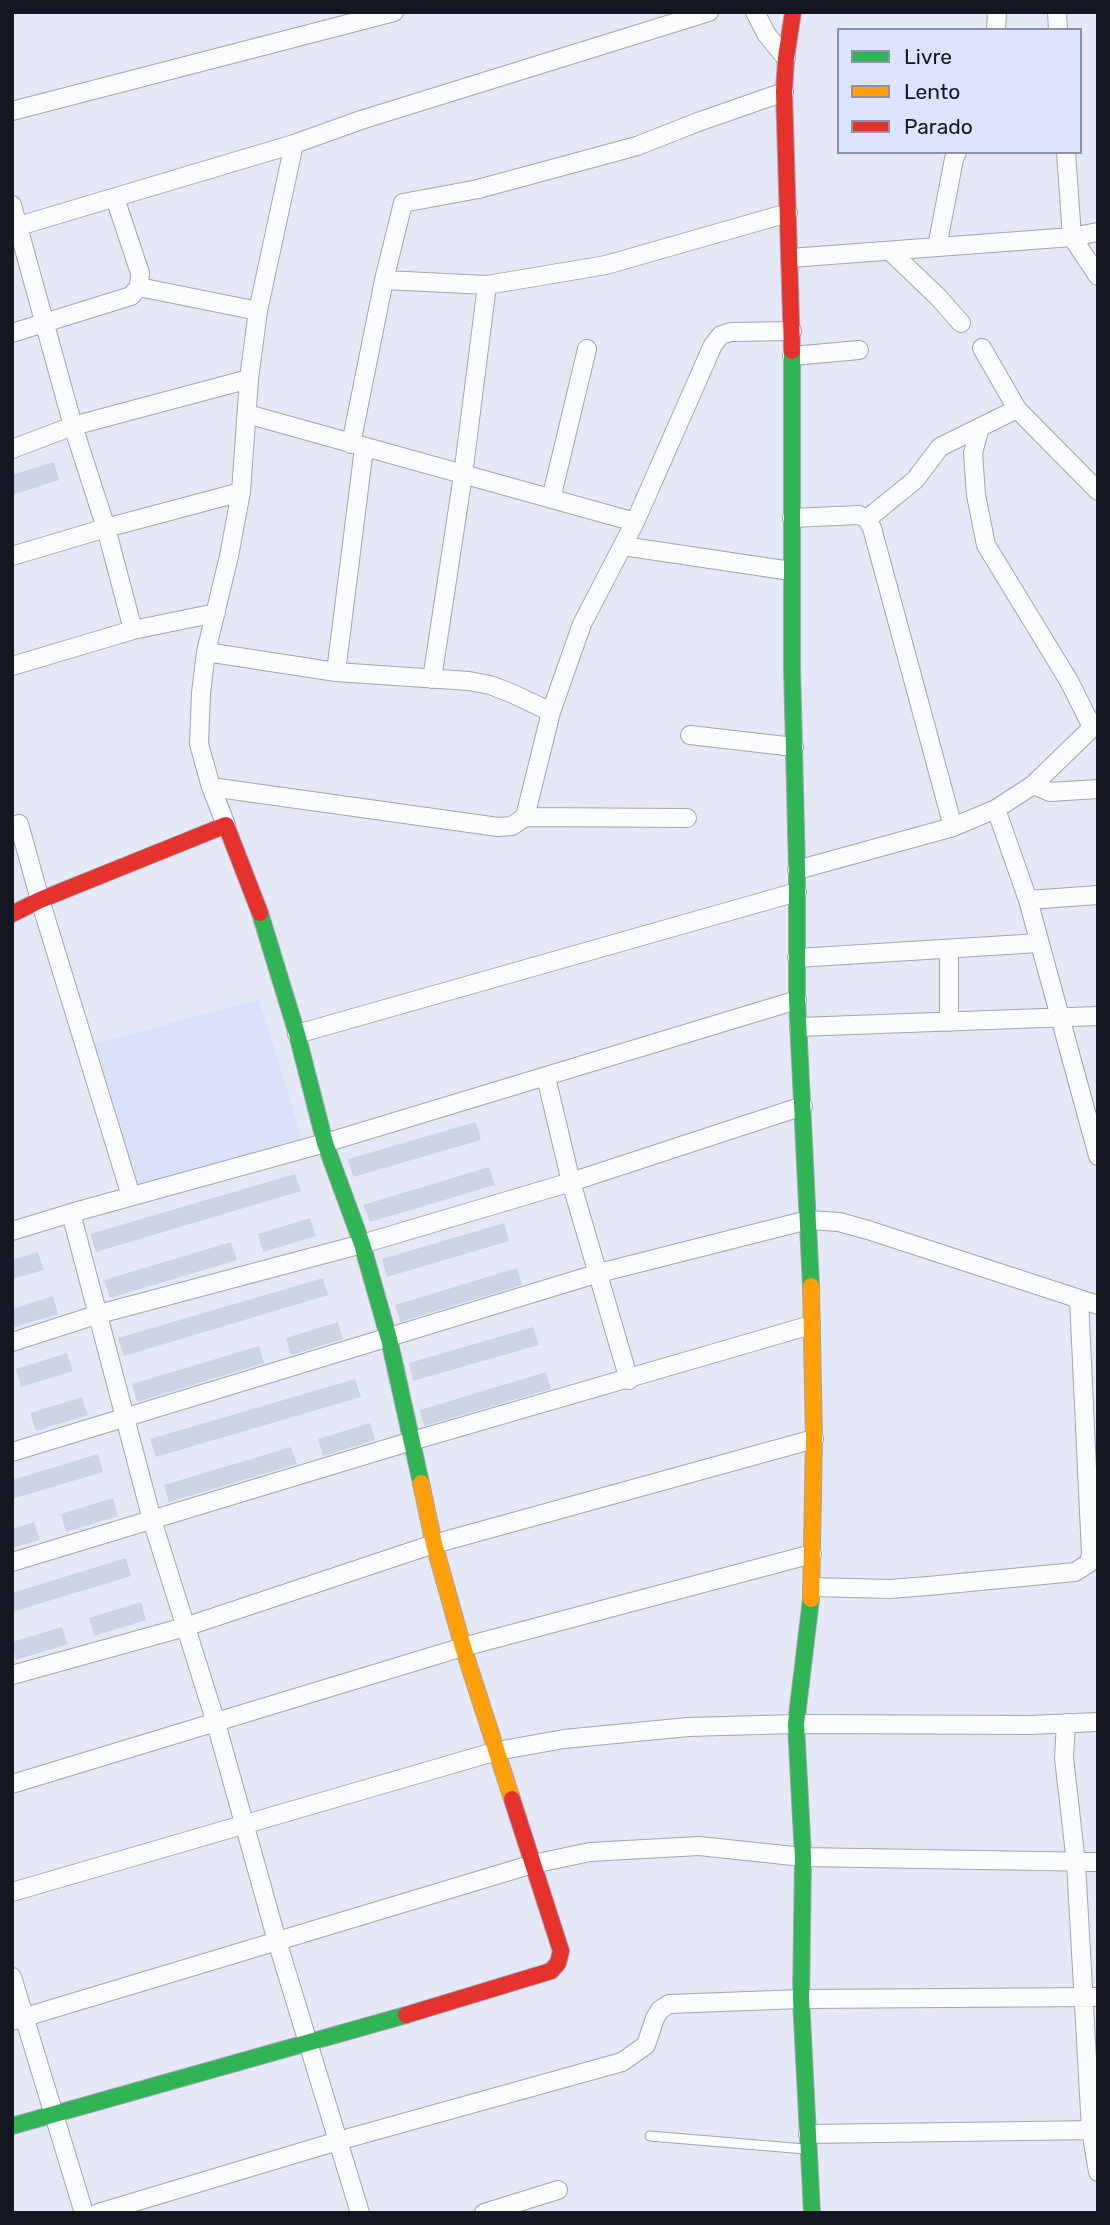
<!DOCTYPE html>
<html>
<head>
<meta charset="utf-8">
<style>
	body { margin:0 }
	#map { position:relative; width:1110px; height:2225px; overflow:hidden; background:#e5e9f7; font-family:Rubik,sans-serif }
	canvas { display:block }
	.frame { position:absolute; inset:0; border:14px solid #141622; pointer-events:none }
	.legend { position:absolute; left:837px; top:28px; width:245px; height:126px; box-sizing:border-box; background:#dde4ff; border:2px solid #8d92a7; margin:0; padding:9px 12px; list-style:none; font-size:21px; color:#141622 }
	.legend li { display:flex; align-items:center; gap:14px; height:35px }
	.legend b { width:35px; border:2px solid #8d92a7 }
</style>
</head>
<body>
<div id="map">
<canvas width="1110" height="2225"></canvas>
<div class="frame"></div>
<ul class="legend">
<li><b style="height:9px;background:#30b455"></b>Livre</li>
<li><b style="height:9px;background:#ff9f0a"></b>Lento</li>
<li><b style="height:9px;background:#e5322d"></b>Parado</li>
</ul>
</div>
<script>
const context = document.querySelector('canvas').getContext('2d');
context.lineJoin = 'round';
function fill(path, color) { context.fillStyle = color; context.fill(path, 'evenodd'); }
const shape = rows => new Path2D(rows.map(r => 'M' + r).join(''));
function trace(path, color, width, dash) { context.strokeStyle = color; context.lineWidth = width; context.lineCap = dash ? 'butt' : 'round'; context.setLineDash(dash || []); context.stroke(path); }
fill(shape([
	[259,999,302,1138,131,1187,88,1046]
]), '#dbe1f9');
fill(shape([
	[54,462,59,480,12,495,12,475],
	[476,1122,481,1140,353,1177,348,1159],
	[489,1167,495,1185,370,1222,363,1205],
	[295,1174,301,1191,96,1252,90,1234],
	[310,1218,316,1236,263,1252,258,1234],
	[504,1223,509,1241,387,1277,382,1259],
	[231,1242,237,1260,110,1298,104,1280],
	[38,1252,44,1270,12,1279,12,1260],
	[517,1268,522,1285,400,1322,395,1305],
	[323,1278,328,1295,124,1356,118,1338],
	[53,1296,58,1314,12,1328,12,1309],
	[338,1322,343,1339,291,1355,286,1338],
	[533,1327,539,1345,413,1381,409,1363],
	[259,1346,264,1363,137,1402,132,1384],
	[67,1353,73,1371,21,1387,16,1369],
	[546,1372,551,1389,424,1426,420,1410],
	[355,1379,361,1397,156,1457,150,1439],
	[82,1397,88,1415,36,1431,30,1413],
	[370,1423,375,1440,323,1456,318,1439],
	[291,1447,297,1464,169,1502,164,1485],
	[98,1454,103,1472,12,1499,12,1480],
	[113,1498,118,1516,66,1532,61,1514],
	[34,1522,40,1540,12,1548,12,1529],
	[126,1558,131,1576,12,1612,12,1593],
	[141,1602,146,1620,94,1636,89,1618],
	[62,1627,68,1644,16,1660,12,1642]
]), '#cfd3e6');
const lane = shape([
	[650,2136,805,2149]
]);
const street = shape([
	[755,12,767,35,786,58],
	[1057,12,1058,30],
	[996,30,997,12],
	[12,111,394,12],
	[1066,152,1072,237,1098,276],
	[12,205,73,426,106,528,133,630],
	[12,228,294,144,361,120,709,12],
	[937,247,954,159,957,152],
	[890,251,939,298,961,323],
	[790,258,1072,237,1098,232],
	[384,280,487,285,606,265,788,213],
	[139,287,258,311],
	[12,333,131,296,139,287,140,273,115,198],
	[982,348,1017,409,1098,491],
	[792,356,859,350],
	[980,427,973,453,976,495,986,545,1069,681,1092,727],
	[351,444,384,280,403,203,478,189,637,146,698,122,784,92],
	[12,449,73,426,249,379],
	[551,499,587,349],
	[792,518,859,515,867,519,872,528,953,827],
	[867,519,915,480,940,447,1017,409],
	[635,522,713,345,721,335,731,332,792,331],
	[623,546,791,571],
	[12,556,106,528,241,492],
	[206,652,336,672,469,681,490,685,511,693,551,712],
	[12,666,133,630,216,613],
	[336,672,364,448],
	[432,679,463,475,487,285],
	[690,735,794,747],
	[1033,785,1050,792,1098,789],
	[211,787,498,827,512,826,525,817,551,712,582,624,635,522,247,414],
	[996,809,1028,900,1098,1156],
	[525,817,687,818],
	[19,824,40,900,131,1196],
	[226,825,211,787,199,744,201,693,206,652,229,556,241,492,249,379,258,311,294,144],
	[797,870,953,827,996,809,1033,785,1098,722],
	[1028,900,1098,895],
	[949,949,949,1022],
	[797,958,1039,943],
	[799,1027,1098,1016],
	[297,1034,797,892],
	[546,1077,571,1182,629,1380],
	[71,1213,152,1520,216,1723,277,1941,360,2213],
	[12,1231,71,1213,325,1143,797,1000],
	[12,1342,99,1314,362,1244,571,1182,803,1106],
	[12,1452,599,1273,808,1220,839,1222,868,1230,1098,1305],
	[12,1562,412,1441,811,1325],
	[812,1587,890,1589,928,1586,1075,1572,1089,1563,1091,1554,1079,1299],
	[12,1675,185,1627,434,1544,814,1439],
	[1066,1723,1064,1758,1076,1863,1091,2130,1098,2172],
	[12,1784,463,1647,812,1554],
	[12,1892,497,1751,564,1739,688,1727,796,1724,1030,1725,1098,1722],
	[12,1977,84,2213],
	[12,2021,533,1864,590,1852,699,1846,803,1857,1098,1862],
	[808,2134,1098,2130],
	[98,2213,338,2141,622,2062,646,2045,655,2018,660,2010,669,2004,801,1999,1098,1997],
	[484,2213,558,2190]
]);
const fast = shape([
	[792,351,792,668,797,870,797,1000,811,1286],
	[260,913,297,1034,325,1143,362,1244,389,1339,421,1483],
	[811,1599,796,1724,803,1857,801,1999,812,2213],
	[12,2126,406,2015]
]);
const slow = shape([
	[421,1483,434,1544,463,1647,512,1799],
	[811,1599,814,1439,811,1286]
]);
const jam = shape([
	[792,351,784,92,786,58,793,12],
	[12,914,40,900,226,825,260,913],
	[406,2015,551,1971,558,1963,561,1951,512,1799]
]);
trace(lane, '#a2a5b1', 11);
trace(street, '#a2a5b1', 20);
trace(fast, '#a2a5b1', 18);
trace(slow, '#a2a5b1', 18);
trace(jam, '#a2a5b1', 18);
trace(lane, '#fbfcfe', 9);
trace(street, '#fbfcfe', 18);
trace(fast, '#30b455', 16);
trace(slow, '#ff9f0a', 16);
trace(jam, '#e5322d', 16);
</script>
</body>
</html>
